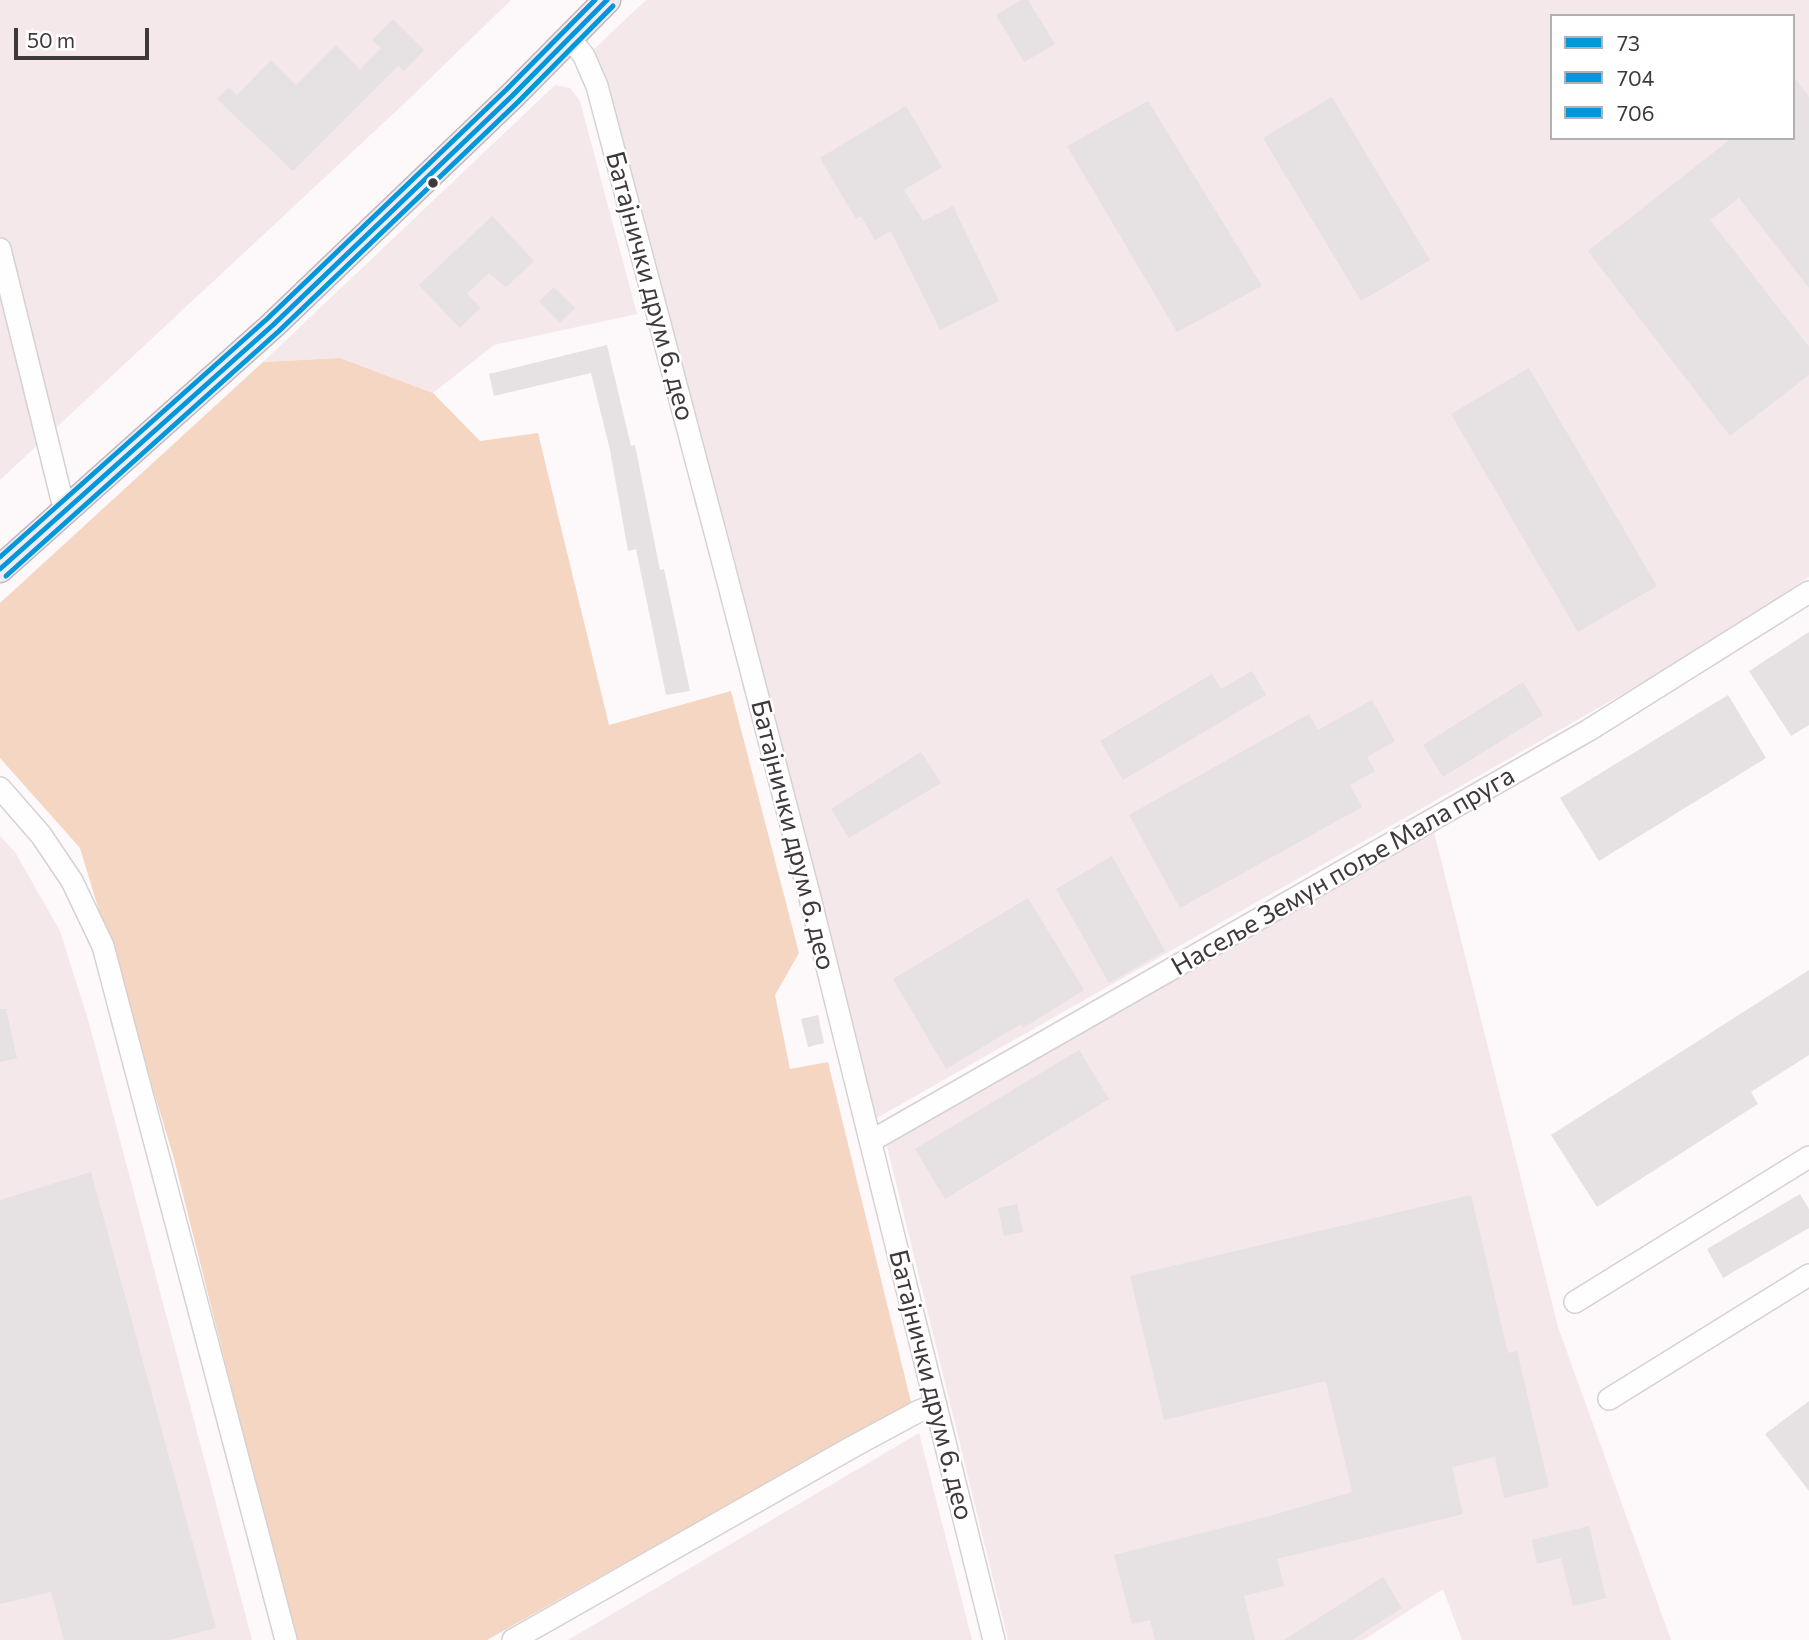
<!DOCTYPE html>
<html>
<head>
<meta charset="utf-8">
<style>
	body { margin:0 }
	#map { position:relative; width:1809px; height:1640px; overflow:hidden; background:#fdf8fa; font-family:Commissioner,sans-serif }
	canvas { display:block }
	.legend { position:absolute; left:1550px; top:14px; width:245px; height:126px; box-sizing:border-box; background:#fff; border:2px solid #b3b0b1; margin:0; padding:9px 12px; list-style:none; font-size:21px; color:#40393b }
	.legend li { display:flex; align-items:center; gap:14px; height:35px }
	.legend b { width:35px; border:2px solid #b3b0b1 }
	.scale { position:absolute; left:14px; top:28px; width:135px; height:32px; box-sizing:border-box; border:4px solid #40393b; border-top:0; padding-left:9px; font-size:21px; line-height:24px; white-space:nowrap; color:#40393b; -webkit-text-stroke:5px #fff; paint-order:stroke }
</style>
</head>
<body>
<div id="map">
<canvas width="1809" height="1640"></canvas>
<ul class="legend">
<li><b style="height:9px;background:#0098da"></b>73</li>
<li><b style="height:9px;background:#0098da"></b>704</li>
<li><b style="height:9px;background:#0098da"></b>706</li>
</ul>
<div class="scale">50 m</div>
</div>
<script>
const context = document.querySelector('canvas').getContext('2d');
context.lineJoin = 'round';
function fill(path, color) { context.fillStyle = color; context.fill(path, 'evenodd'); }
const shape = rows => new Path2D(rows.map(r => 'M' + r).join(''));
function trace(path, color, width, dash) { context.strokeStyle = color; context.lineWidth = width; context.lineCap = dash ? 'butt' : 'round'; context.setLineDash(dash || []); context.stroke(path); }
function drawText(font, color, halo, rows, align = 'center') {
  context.font = font + ' Commissioner,sans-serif'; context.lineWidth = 5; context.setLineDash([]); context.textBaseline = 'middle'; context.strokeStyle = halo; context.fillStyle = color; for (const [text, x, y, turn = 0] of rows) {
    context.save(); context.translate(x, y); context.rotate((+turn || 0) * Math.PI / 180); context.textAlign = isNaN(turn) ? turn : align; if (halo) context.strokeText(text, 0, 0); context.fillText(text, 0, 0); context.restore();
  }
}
fill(shape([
	[0,0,511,0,408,100,0,480],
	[646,0,1809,0,1809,577,1709,645,875,1119,592,51],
	[1552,16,1793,16,1793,138,1552,138],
	[555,85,570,88,580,101,637,314,494,345,433,393,340,358,263,362],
	[1431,820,1558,1327,1671,1640,1462,1640,1443,1589,1363,1640,1008,1640,887,1146],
	[0,836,15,852,60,931,89,1023,252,1640,0,1640],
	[919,1433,972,1640,568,1640]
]), '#f4e8eb');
fill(shape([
	[340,358,433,393,480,441,538,433,609,725,731,691,799,953,775,995,790,1069,828,1062,911,1402,487,1640,295,1640,173,1155,80,848,0,758,0,603,263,362]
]), '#f4d6c3');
fill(shape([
	[1021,0,1028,0,1055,44,1024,62,996,15],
	[393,19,424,50,404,71,398,66,293,171,217,99,229,87,237,95,271,60,296,85,336,45,360,70,381,48,372,40],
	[1793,76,1809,97,1809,288,1739,198,1710,220,1809,347,1809,375,1730,436,1588,251,1732,138,1793,138],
	[1332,97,1430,260,1361,301,1263,138],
	[1148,101,1262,286,1177,332,1067,146],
	[906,106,942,167,904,190,923,221,953,206,999,301,940,330,891,231,875,240,861,216,856,219,820,158],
	[492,216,534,261,506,287,489,273,467,293,480,308,460,328,419,285],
	[554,287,575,308,560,323,539,301],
	[607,345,631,446,635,445,660,570,664,569,690,691,666,695,636,549,628,551,610,450,591,373,494,396,489,374],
	[1529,368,1657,586,1578,632,1451,414],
	[1809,632,1809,725,1791,736,1749,671],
	[1252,671,1266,695,1123,780,1100,741,1212,674,1221,689],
	[1523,682,1543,715,1443,777,1423,745],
	[1728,695,1766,758,1599,861,1560,798],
	[1372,700,1395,741,1367,757,1375,771,1350,785,1362,807,1180,908,1129,815,1309,714,1318,730],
	[921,752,941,783,849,838,831,809],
	[1112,856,1165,951,1109,983,1056,889],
	[1028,898,1084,990,1023,1028,1021,1024,946,1069,893,979],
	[1809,970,1809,1055,1751,1092,1758,1104,1597,1207,1551,1135],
	[0,1009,6,1009,17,1058,0,1062],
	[818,1015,824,1043,808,1047,801,1019],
	[1079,1050,1109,1099,945,1199,915,1149],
	[91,1172,216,1628,169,1640,64,1640,51,1592,0,1604,0,1200],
	[1800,1194,1809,1209,1809,1228,1723,1278,1707,1249],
	[1471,1195,1508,1353,1517,1351,1549,1487,1504,1498,1495,1457,1452,1467,1463,1514,1277,1559,1284,1586,1244,1596,1255,1640,1155,1640,1150,1620,1132,1624,1114,1555,1266,1517,1352,1492,1326,1381,1164,1420,1130,1276],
	[1017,1204,1023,1232,1004,1236,998,1208],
	[1809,1401,1809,1491,1765,1434],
	[1589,1526,1606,1598,1573,1606,1561,1558,1537,1564,1532,1540],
	[1383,1577,1402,1608,1352,1640,1284,1640]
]), '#e6e1e2');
const minor = shape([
	[570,38,584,56,597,86,720,551,809,894,994,1640],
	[0,249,65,512],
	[0,788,41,835,72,881,103,946,286,1640],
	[871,1141,1589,730,1809,592],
	[1575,1302,1809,1157],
	[1609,1399,1809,1275],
	[513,1640,854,1446,919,1411,936,1405]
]);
const major = shape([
	[0,569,273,325,512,96,607,0]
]);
trace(minor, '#d6d1d2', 24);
trace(major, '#c2b6be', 29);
trace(minor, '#fffefe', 21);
trace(major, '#f1ebf0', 26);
trace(shape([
	[0,569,273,325,512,96,607,0]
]), '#0098da', 5);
trace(shape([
	[6,576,279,331,518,102,613,6]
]), '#0098da', 5);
trace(shape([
	[0,557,267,319,506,90,595,0]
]), '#0098da', 5);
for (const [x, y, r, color] of [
	[433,183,6,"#40393b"]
]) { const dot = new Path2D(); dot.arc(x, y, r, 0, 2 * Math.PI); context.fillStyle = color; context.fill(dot); trace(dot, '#fff', 2.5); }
drawText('26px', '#40393b', '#fff', [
	["Батајнички друм 6. део",650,286,75],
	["Батајнички друм 6. део",793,835,76],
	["Насеље Земун поље Мала пруга",1343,871,-30],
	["Батајнички друм 6. део",931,1385,76]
]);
</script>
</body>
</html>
